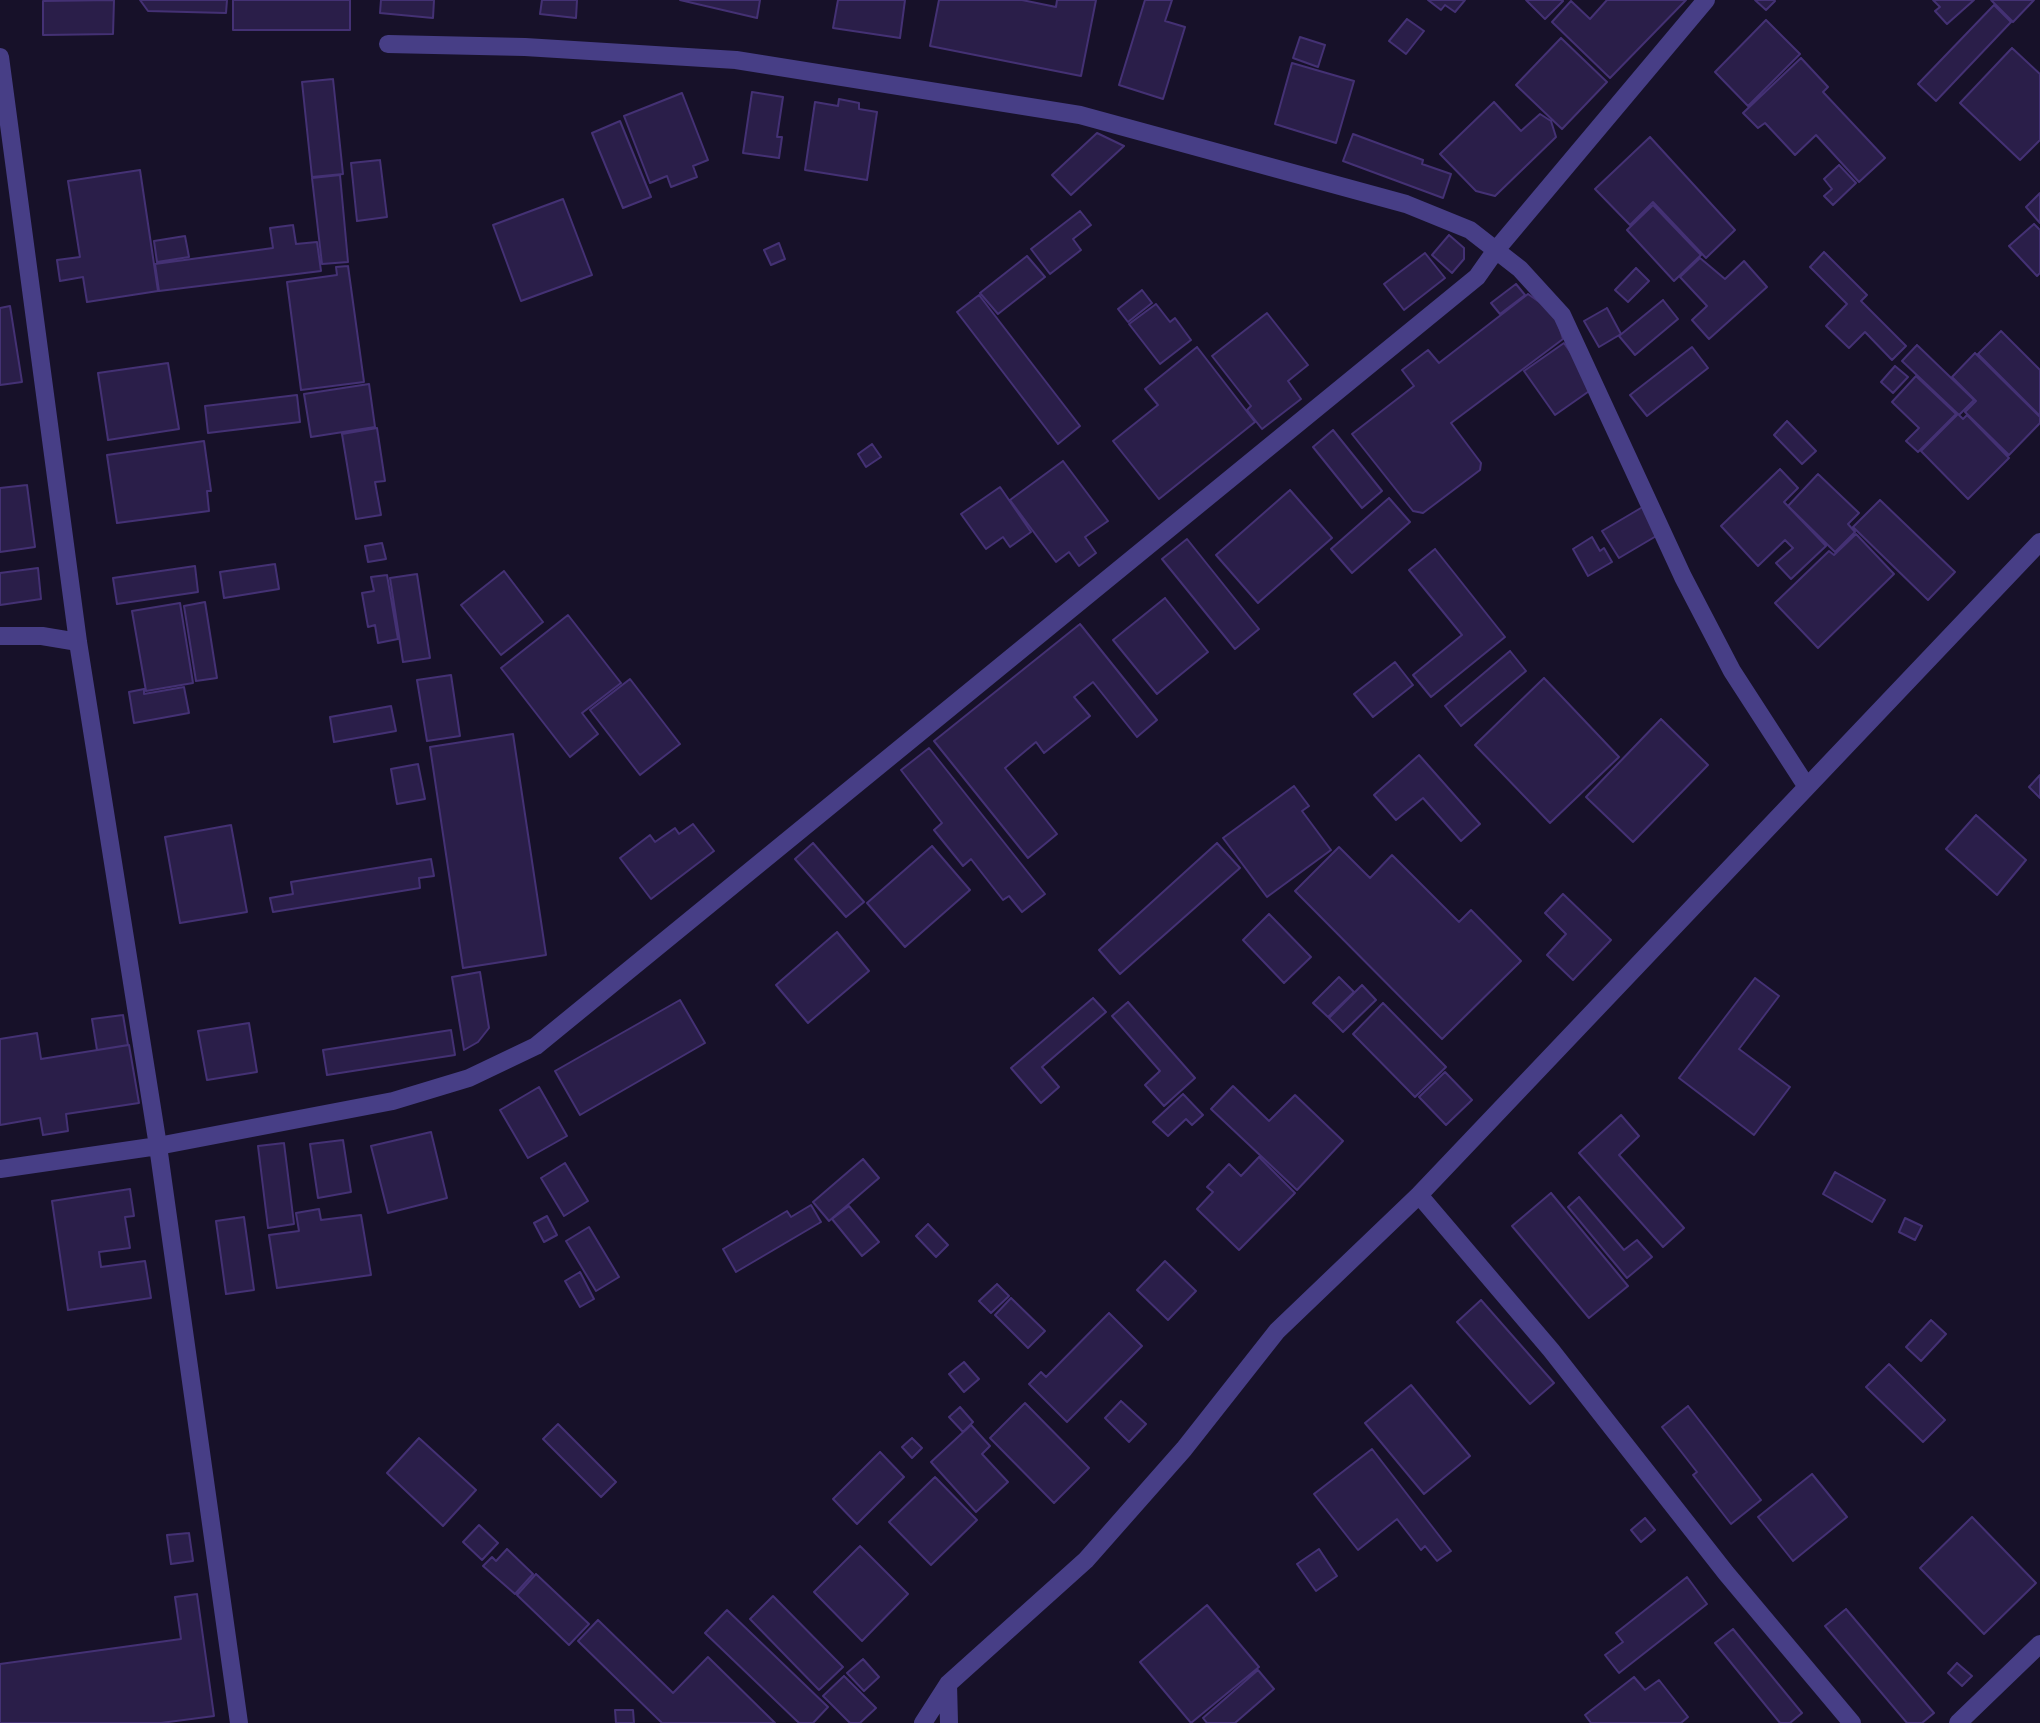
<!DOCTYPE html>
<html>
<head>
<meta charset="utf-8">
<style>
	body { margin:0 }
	canvas { display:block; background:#171129 }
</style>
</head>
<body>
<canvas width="2040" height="1723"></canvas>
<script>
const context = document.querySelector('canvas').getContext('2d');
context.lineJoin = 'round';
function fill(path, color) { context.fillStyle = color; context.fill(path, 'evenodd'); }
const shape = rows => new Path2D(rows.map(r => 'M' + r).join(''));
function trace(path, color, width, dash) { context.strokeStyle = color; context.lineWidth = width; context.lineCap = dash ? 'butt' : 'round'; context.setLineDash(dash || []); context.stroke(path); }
const building = shape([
	[114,0,113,34,43,35,43,1,114,0],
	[227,0,226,13,148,11,140,0,227,0],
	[233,0,350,0,350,30,233,30,233,0],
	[381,0,434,0,433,18,380,13,381,0],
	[542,0,577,0,576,18,540,14,542,0],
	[680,0,760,0,757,18,680,0],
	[838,0,905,0,900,38,833,28,838,0],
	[939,0,1022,0,1056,7,1057,0,1096,0,1081,76,930,46,939,0],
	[1145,0,1172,0,1165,21,1185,27,1163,99,1119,85,1145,0],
	[1428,0,1465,0,1455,12,1445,5,1441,10,1428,0],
	[1526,0,1561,0,1563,1,1545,19,1526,0],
	[1607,0,1686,0,1610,78,1552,22,1571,1,1590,19,1607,0],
	[1755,0,1774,0,1775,1,1766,10,1755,0],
	[1933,0,1974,0,1947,24,1935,11,1940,7,1933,0],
	[1991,0,2034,0,2013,22,1991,0],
	[1994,5,2011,22,1936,101,1918,84,1994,5],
	[1407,19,1424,31,1406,54,1389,41,1407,19],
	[1766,20,1800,54,1748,106,1715,72,1766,20],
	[1300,37,1325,45,1318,67,1293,58,1300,37],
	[1561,38,1607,82,1562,129,1516,85,1561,38],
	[2012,48,2040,74,2040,140,2020,160,1960,103,2012,48],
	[1801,58,1828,87,1823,92,1885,158,1859,182,1816,135,1795,155,1765,123,1758,128,1743,113,1801,58],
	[1292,63,1354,81,1336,143,1275,124,1292,63],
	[333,79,343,174,312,177,302,82,333,79],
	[752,92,783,97,777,137,782,137,779,158,743,153,752,92],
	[682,93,708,160,693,166,697,177,671,187,667,176,650,183,624,116,682,93],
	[839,99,859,103,859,109,877,112,867,180,805,170,815,102,838,106,839,99],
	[1494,102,1521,131,1540,114,1551,121,1556,137,1495,196,1476,191,1440,154,1494,102],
	[620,121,651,197,623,208,592,133,620,121],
	[1097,133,1124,146,1071,195,1052,175,1097,133],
	[1353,134,1423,160,1422,164,1451,174,1443,198,1343,161,1353,134],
	[1650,137,1735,230,1706,258,1653,202,1630,225,1595,189,1650,137],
	[380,160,387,217,357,221,351,163,380,160],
	[1839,165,1856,183,1833,205,1824,196,1832,189,1824,179,1839,165],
	[140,170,158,291,87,302,83,277,60,281,57,260,80,257,68,181,140,170],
	[340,175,348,262,322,264,312,178,340,175],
	[2040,193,2040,223,2026,207,2040,193],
	[563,199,592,275,521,301,493,225,563,199],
	[1653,205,1701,255,1674,281,1627,230,1653,205],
	[1080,211,1091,225,1073,239,1081,250,1050,274,1031,249,1080,211],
	[2034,224,2040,230,2040,273,2037,276,2009,246,2034,224],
	[293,225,296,244,317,242,321,271,159,291,155,264,273,248,270,228,293,225],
	[1449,235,1464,248,1464,259,1452,273,1432,255,1449,235],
	[185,236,189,257,157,262,154,241,185,236],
	[779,243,785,259,771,265,764,250,779,243],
	[1824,252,1867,295,1861,301,1906,346,1892,360,1865,332,1849,348,1826,326,1847,304,1810,267,1824,252],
	[1425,253,1445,278,1404,310,1384,284,1425,253],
	[1027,256,1045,277,998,314,980,293,1027,256],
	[1700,258,1725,279,1744,261,1767,287,1709,339,1692,320,1707,306,1680,277,1700,258],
	[348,266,364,382,301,390,287,282,337,275,336,267,348,266],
	[1636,268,1649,281,1628,302,1615,290,1636,268],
	[1516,284,1525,295,1500,314,1491,303,1516,284],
	[1142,290,1152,303,1128,322,1118,309,1142,290],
	[1528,294,1555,313,1563,339,1451,423,1481,463,1480,470,1423,513,1413,511,1352,434,1414,386,1402,370,1428,350,1439,363,1528,294],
	[979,295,1080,426,1058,444,957,312,979,295],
	[1663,300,1678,319,1635,355,1619,336,1663,300],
	[1156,304,1170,322,1175,318,1191,340,1160,364,1129,324,1156,304],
	[10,306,22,382,0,385,0,308,10,306],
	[1607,308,1621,334,1599,347,1584,321,1607,308],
	[1267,313,1308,365,1288,381,1301,399,1262,429,1247,410,1251,406,1212,356,1267,313],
	[2001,331,2040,370,2040,416,1978,354,2001,331],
	[1564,343,1595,387,1555,415,1524,371,1564,343],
	[1917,345,1974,400,1959,415,1902,361,1917,345],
	[1197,347,1255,422,1159,499,1113,441,1158,405,1145,389,1197,347],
	[1692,347,1708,368,1647,416,1630,395,1692,347],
	[1975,353,2040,417,2040,423,2009,455,1965,412,1976,401,1952,377,1975,353],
	[168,363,179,429,108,440,98,373,168,363],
	[1895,366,1908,377,1893,393,1881,382,1895,366],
	[1916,376,1956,414,1918,452,1906,441,1919,428,1892,402,1916,376],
	[369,384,375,427,311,437,304,394,369,384],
	[297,395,300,422,208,433,205,406,297,395],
	[1958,414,1963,419,1967,415,2009,458,1968,499,1921,451,1958,414],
	[1787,421,1816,451,1802,464,1774,435,1787,421],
	[377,428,385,481,375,482,381,515,356,519,342,434,377,428],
	[1333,430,1382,491,1362,508,1313,447,1333,430],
	[204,441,211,491,207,491,209,511,117,523,107,455,204,441],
	[872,444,881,457,866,467,858,454,872,444],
	[1063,461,1108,521,1085,537,1096,553,1079,566,1069,552,1056,562,1010,500,1063,461],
	[1780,469,1798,488,1784,502,1826,546,1791,579,1776,563,1793,548,1785,540,1758,566,1721,526,1780,469],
	[1818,474,1859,513,1848,524,1855,532,1835,552,1788,506,1818,474],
	[27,485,35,547,0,552,0,488,27,485],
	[1000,487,1031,532,1010,547,1003,537,986,549,961,514,1000,487],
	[1290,490,1332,538,1258,603,1216,555,1290,490],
	[1389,498,1410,522,1352,573,1331,549,1389,498],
	[1880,500,1955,572,1928,600,1853,527,1880,500],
	[1646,505,1663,532,1619,558,1602,531,1646,505],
	[1856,534,1894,574,1818,648,1775,603,1829,551,1834,555,1856,534],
	[1592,537,1600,551,1604,548,1612,562,1588,576,1573,549,1592,537],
	[1187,539,1259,629,1235,649,1162,559,1187,539],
	[382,543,386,559,368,562,365,546,382,543],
	[1435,549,1505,637,1431,697,1413,675,1462,635,1409,570,1435,549],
	[275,564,279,589,224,598,220,572,275,564],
	[195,566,198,592,117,604,113,578,195,566],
	[38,568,41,599,0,605,0,573,38,568],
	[504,571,543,622,501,655,461,605,504,571],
	[417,574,430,658,403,662,390,578,417,574],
	[387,575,398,639,378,643,375,625,368,627,362,593,374,591,371,577,387,575],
	[1165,598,1208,652,1157,694,1113,640,1165,598],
	[205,602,217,678,196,681,184,606,205,602],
	[180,603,193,683,146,691,132,611,180,603],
	[568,615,621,683,582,713,598,734,570,757,501,668,568,615],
	[1080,624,1157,720,1137,737,1093,682,1074,697,1090,716,1044,753,1036,742,1005,768,1057,834,1028,858,934,741,1080,624],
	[1510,651,1526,671,1461,726,1445,706,1510,651],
	[1395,662,1413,685,1373,717,1354,694,1395,662],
	[451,675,460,736,427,741,417,680,451,675],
	[1544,678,1619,757,1550,823,1475,745,1544,678],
	[630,679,680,744,640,775,590,710,630,679],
	[184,687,189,713,134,723,129,692,144,689,144,694,184,687],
	[391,706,396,731,334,742,330,717,391,706],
	[1661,719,1708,765,1633,842,1586,797,1661,719],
	[513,734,546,955,463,968,430,747,513,734],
	[929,748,1045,894,1022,912,1009,896,1003,900,971,859,963,866,934,830,942,823,901,770,929,748],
	[1419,755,1480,824,1461,841,1423,798,1396,820,1374,795,1419,755],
	[418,764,425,799,397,804,391,769,418,764],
	[2040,775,2040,798,2029,787,2040,775],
	[1294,786,1309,806,1302,811,1331,850,1267,897,1223,838,1294,786],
	[1976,815,2026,860,1997,895,1946,849,1976,815],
	[693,824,714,851,651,899,620,858,650,835,655,842,675,828,679,834,693,824],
	[231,825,247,912,180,923,165,837,231,825],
	[813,843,864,902,846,917,795,859,813,843],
	[1217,843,1240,868,1120,974,1099,950,1217,843],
	[932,846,970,890,905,947,867,903,932,846],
	[1339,847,1370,878,1392,855,1459,922,1471,910,1521,961,1442,1039,1295,891,1339,847],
	[431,859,434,876,419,878,420,888,273,912,270,898,293,894,291,882,431,859],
	[1563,894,1611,940,1573,980,1547,955,1566,934,1545,913,1563,894],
	[1269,914,1311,957,1284,983,1243,940,1269,914],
	[837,932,869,971,808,1023,776,985,837,932],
	[480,972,489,1028,478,1042,464,1050,452,977,480,972],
	[1339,977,1354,992,1328,1017,1313,1003,1339,977],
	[1755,978,1779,996,1739,1049,1790,1087,1754,1135,1679,1078,1755,978],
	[1362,985,1376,1000,1343,1032,1329,1018,1362,985],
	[1093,998,1106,1012,1042,1067,1059,1087,1041,1103,1011,1068,1093,998],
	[680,1000,705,1043,580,1115,555,1071,680,1000],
	[1128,1002,1195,1078,1164,1106,1145,1085,1160,1071,1112,1016,1128,1002],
	[1383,1003,1446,1067,1415,1097,1353,1034,1383,1003],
	[123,1015,128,1045,97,1050,92,1019,123,1015],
	[249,1023,257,1072,207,1080,198,1031,249,1023],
	[451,1030,455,1055,327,1075,323,1050,451,1030],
	[37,1033,41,1059,129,1045,139,1103,66,1114,68,1131,43,1135,40,1118,0,1125,0,1039,37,1033],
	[1445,1072,1472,1100,1446,1125,1419,1097,1445,1072],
	[1233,1086,1269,1121,1295,1095,1343,1141,1297,1190,1211,1109,1233,1086],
	[539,1087,567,1136,528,1158,500,1110,539,1087],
	[1183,1094,1203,1115,1192,1125,1186,1119,1168,1136,1153,1122,1183,1094],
	[1621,1115,1639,1136,1619,1155,1684,1228,1663,1247,1579,1153,1621,1115],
	[431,1132,447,1198,388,1213,371,1146,431,1132],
	[343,1140,351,1192,318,1198,310,1144,343,1140],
	[284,1143,294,1224,268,1228,258,1146,284,1143],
	[1259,1157,1295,1193,1239,1250,1197,1209,1213,1192,1207,1187,1229,1164,1241,1176,1259,1157],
	[863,1159,879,1178,829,1221,813,1202,863,1159],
	[565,1163,588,1201,564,1216,541,1178,565,1163],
	[1835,1172,1885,1200,1872,1222,1823,1194,1835,1172],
	[130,1189,134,1216,125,1217,130,1248,99,1252,101,1267,145,1261,151,1298,68,1310,52,1201,130,1189],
	[1551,1193,1628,1286,1589,1318,1512,1226,1551,1193],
	[1579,1197,1624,1250,1637,1240,1652,1257,1627,1278,1568,1207,1579,1197],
	[811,1205,821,1222,736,1272,723,1249,787,1211,791,1217,811,1205],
	[849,1206,879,1242,862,1256,832,1219,849,1206],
	[319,1209,321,1220,361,1215,371,1275,277,1288,269,1235,299,1231,296,1213,319,1209],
	[547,1216,557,1235,544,1242,534,1223,547,1216],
	[244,1217,254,1290,226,1294,216,1221,244,1217],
	[1905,1218,1922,1226,1915,1240,1899,1232,1905,1218],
	[928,1224,948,1245,936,1257,916,1236,928,1224],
	[589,1227,619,1277,596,1291,566,1241,589,1227],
	[1165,1261,1196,1291,1168,1320,1137,1290,1165,1261],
	[580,1272,594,1299,580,1307,565,1281,580,1272],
	[997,1284,1009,1296,991,1313,979,1301,997,1284],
	[1011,1298,1045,1331,1028,1348,995,1315,1011,1298],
	[1481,1300,1554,1383,1530,1404,1457,1322,1481,1300],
	[1109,1313,1142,1346,1067,1422,1029,1384,1041,1372,1046,1377,1109,1313],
	[1931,1320,1946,1334,1921,1361,1906,1347,1931,1320],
	[964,1362,979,1379,964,1392,949,1374,964,1362],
	[1889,1364,1945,1420,1923,1442,1866,1387,1889,1364],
	[1411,1385,1470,1456,1424,1494,1365,1423,1411,1385],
	[1121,1401,1146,1424,1129,1442,1105,1418,1121,1401],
	[1025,1403,1089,1468,1054,1503,990,1438,1025,1403],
	[1688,1406,1761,1500,1731,1524,1693,1475,1697,1472,1662,1427,1688,1406],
	[960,1407,973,1422,963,1432,949,1417,960,1407],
	[558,1424,616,1482,601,1497,543,1439,558,1424],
	[971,1425,990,1446,982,1454,1008,1482,976,1512,931,1462,971,1425],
	[419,1438,476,1490,443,1526,387,1473,419,1438],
	[912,1438,922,1448,912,1458,902,1447,912,1438],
	[1372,1449,1451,1551,1437,1561,1425,1546,1421,1550,1397,1519,1358,1550,1314,1494,1372,1449],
	[880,1452,904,1477,857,1524,833,1499,880,1452],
	[1812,1474,1847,1517,1793,1561,1758,1517,1812,1474],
	[935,1477,977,1520,931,1565,889,1522,935,1477],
	[1972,1517,2036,1583,1984,1634,1920,1568,1972,1517],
	[1645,1518,1655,1530,1641,1542,1631,1530,1645,1518],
	[479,1525,498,1543,482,1560,463,1542,479,1525],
	[189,1533,193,1561,171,1564,167,1535,189,1533],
	[860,1546,908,1594,862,1641,814,1592,860,1546],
	[507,1549,533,1574,515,1594,483,1566,492,1557,496,1561,507,1549],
	[1319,1549,1337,1576,1316,1591,1297,1564,1319,1549],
	[536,1574,589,1624,569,1645,517,1595,536,1574],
	[1687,1577,1707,1604,1619,1673,1605,1655,1623,1642,1616,1633,1687,1577],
	[197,1594,214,1716,161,1723,0,1723,0,1664,181,1639,175,1597,197,1594],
	[773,1596,843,1667,819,1690,750,1619,773,1596],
	[1207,1605,1259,1667,1191,1723,1140,1662,1207,1605],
	[1846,1609,1934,1713,1922,1723,1907,1723,1825,1626,1846,1609],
	[727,1610,828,1707,813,1723,799,1723,705,1633,727,1610],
	[598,1620,673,1693,708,1657,775,1723,662,1723,578,1641,598,1620],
	[1733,1629,1802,1713,1790,1723,1780,1723,1715,1643,1733,1629],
	[863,1659,879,1677,864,1691,847,1673,863,1659],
	[1957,1663,1972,1676,1962,1686,1948,1673,1957,1663],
	[1258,1670,1274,1689,1235,1723,1207,1723,1203,1718,1258,1670],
	[844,1676,876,1708,860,1723,850,1723,823,1696,844,1676],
	[1634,1677,1645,1690,1659,1680,1688,1717,1681,1723,1591,1723,1585,1715,1634,1677],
	[615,1710,633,1710,634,1723,616,1723,615,1710]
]);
fill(building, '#2a1e49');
trace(building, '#443174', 2);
trace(shape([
	[388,44,525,47,736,60,1080,115,1406,204,1470,230,1520,269,1562,315,1683,577,1732,671,1807,787],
	[0,57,78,642,158,1146,239,1723],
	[0,636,42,636,78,642],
	[0,1169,158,1146,393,1101,469,1078,536,1046,1477,277,1496,250,1706,0],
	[1419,1195,1551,1350,1726,1573,1852,1723],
	[948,1684,949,1723],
	[923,1723,948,1684,1086,1560,1184,1449,1277,1331,1419,1195,2040,542],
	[1958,1723,2040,1644]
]), '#473e86', 18);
</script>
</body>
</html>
